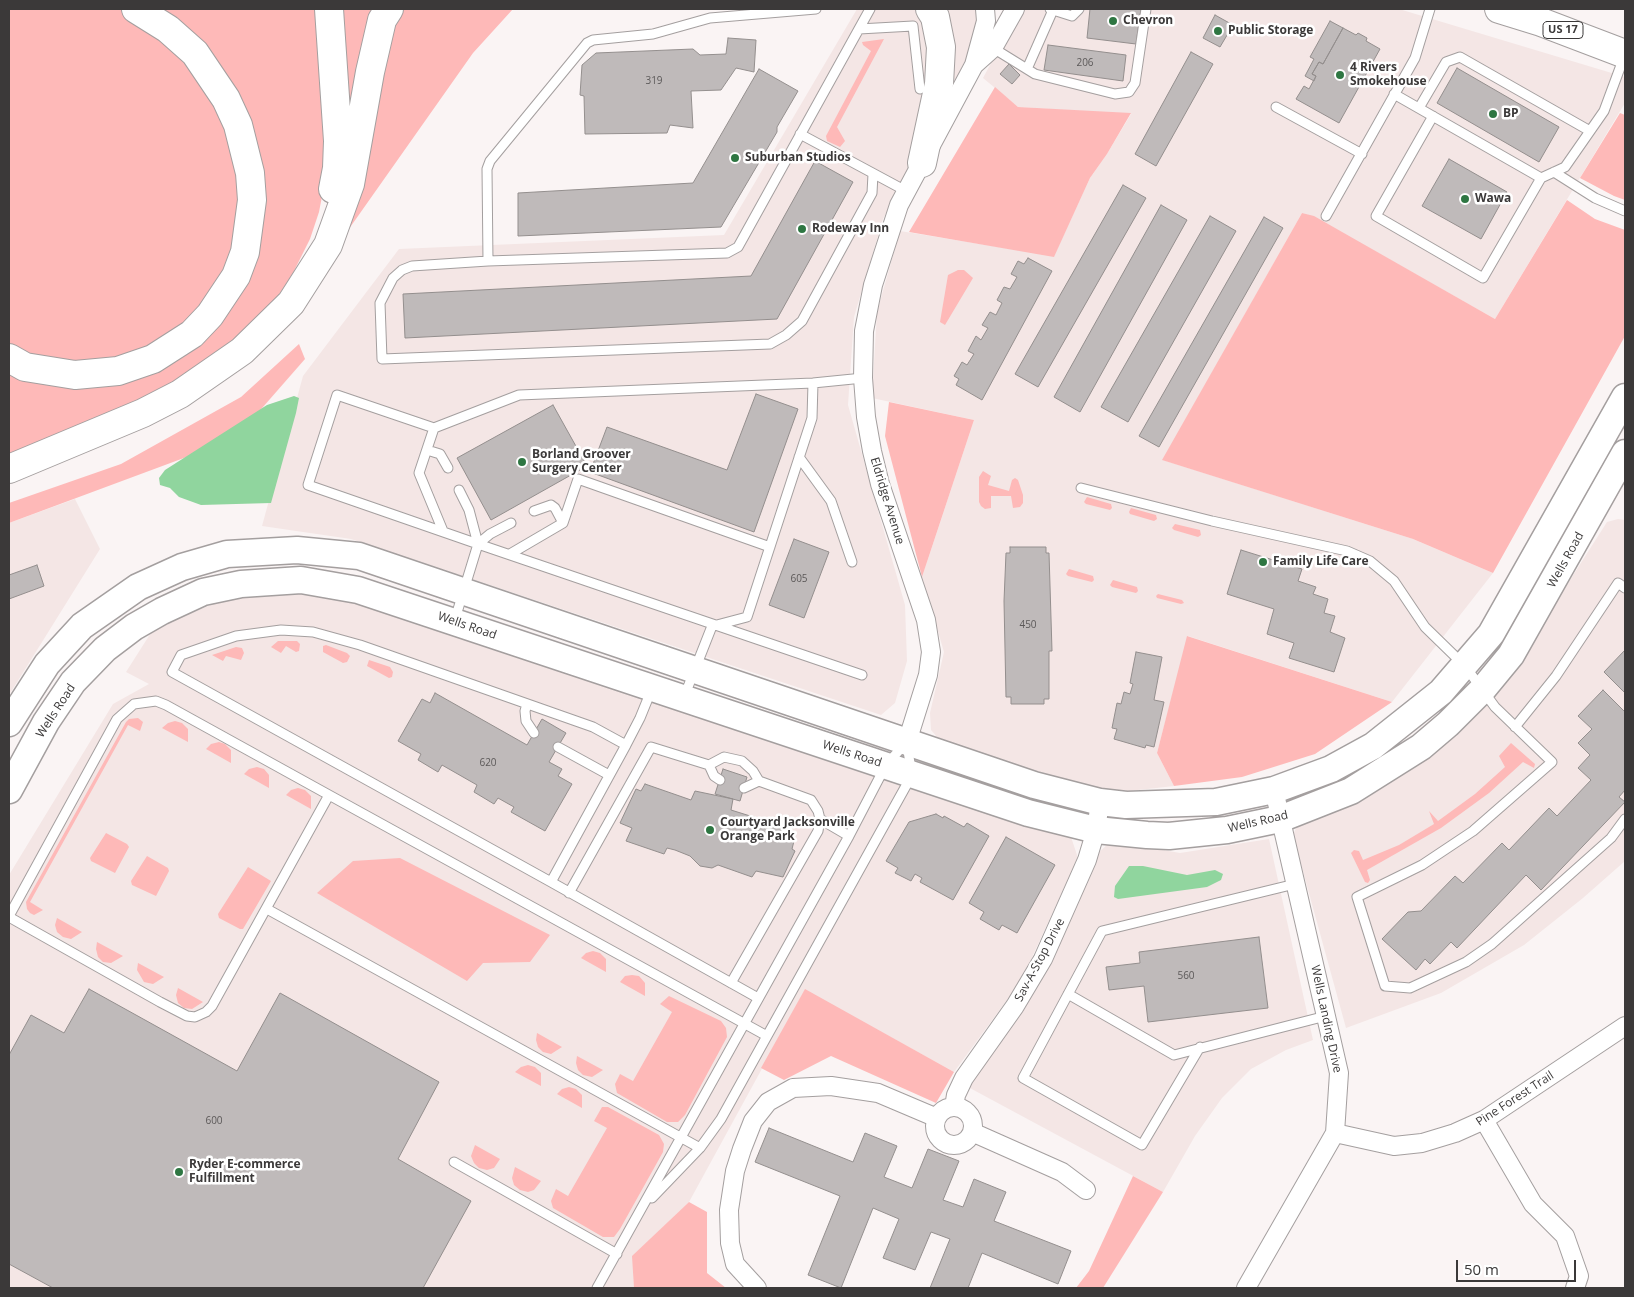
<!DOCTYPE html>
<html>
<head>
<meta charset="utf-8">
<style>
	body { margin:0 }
	#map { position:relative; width:1634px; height:1297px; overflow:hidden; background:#faf4f4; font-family:"Open Sans",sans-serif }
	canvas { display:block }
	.frame { position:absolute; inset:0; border:10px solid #3b3939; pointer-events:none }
	.scale { position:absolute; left:1456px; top:1260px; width:120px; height:22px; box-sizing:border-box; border:2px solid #3b3939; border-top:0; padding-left:6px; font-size:15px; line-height:18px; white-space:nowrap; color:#3b3939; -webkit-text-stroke:4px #fff; paint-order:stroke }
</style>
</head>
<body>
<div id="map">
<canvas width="1634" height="1297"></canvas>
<div class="frame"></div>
<div class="scale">50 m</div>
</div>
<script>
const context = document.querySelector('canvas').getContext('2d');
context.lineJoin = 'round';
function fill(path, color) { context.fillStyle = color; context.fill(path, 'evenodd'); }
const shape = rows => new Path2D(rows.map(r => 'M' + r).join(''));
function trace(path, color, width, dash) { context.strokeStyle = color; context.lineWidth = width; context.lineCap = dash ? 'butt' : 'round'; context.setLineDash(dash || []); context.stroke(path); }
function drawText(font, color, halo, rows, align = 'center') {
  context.font = font + ' "Open Sans",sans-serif'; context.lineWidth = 5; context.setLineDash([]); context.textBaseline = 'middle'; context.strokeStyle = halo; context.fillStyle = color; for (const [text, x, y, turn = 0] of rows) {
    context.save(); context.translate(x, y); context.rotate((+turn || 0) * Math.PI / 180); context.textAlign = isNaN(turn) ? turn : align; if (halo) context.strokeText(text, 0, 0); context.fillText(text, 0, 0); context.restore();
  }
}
fill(shape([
	[857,9,992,9,883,219,854,317,848,405,905,605,907,661,895,703,881,715,351,539,262,526,303,376,399,249,724,235],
	[1020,9,1399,9,1625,77,1625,103,1495,319,1314,217,1302,213,1163,460,1413,539,1493,573,1392,702,1188,636,1157,753,1174,786,1120,792,1058,784,942,743,931,730,930,713,944,652,922,577,974,420,872,398,877,312,900,231,1054,256,1090,178,1107,154,1131,114,1018,107,983,78],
	[75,499,100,549,9,695,9,523],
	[1618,519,1625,520,1625,861,1583,898,1524,945,1441,993,1346,1028,1293,835,1298,824,1505,682,1607,522],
	[296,592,352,598,1071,837,1078,858,1021,981,954,1072,805,990,689,1202,633,1256,634,1288,9,1288,9,875,113,704,149,684,126,672,154,628,223,600],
	[1269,839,1313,1040,1286,1050,1251,1069,1222,1098,1195,1136,1163,1192,968,1087,1098,853,1107,845,1118,842,1180,853]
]), '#f4e6e5');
fill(shape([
	[9,9,124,9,153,25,212,91,240,169,239,239,212,298,166,340,108,363,41,360,9,348],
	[148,9,319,9,327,100,325,181,319,212,310,239,293,273,275,301,208,369,9,463,9,367,98,381,233,295,249,137],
	[336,9,513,9,473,53,339,243],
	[884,39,837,127,845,141,840,147,827,141,826,136,871,51,863,45,862,42],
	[995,87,1018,107,1131,113,1107,154,1090,178,1054,257,909,232],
	[1620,113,1625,115,1625,200,1614,196,1580,178],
	[1567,200,1595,219,1625,230,1625,336,1493,573,1413,539,1162,460,1302,213,1314,216,1495,319],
	[958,270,964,270,973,278,945,325,940,322,948,275],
	[299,344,305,359,235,439,9,523,9,503,121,464,241,397],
	[889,402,974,420,922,577,885,436],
	[983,471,991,476,988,485,1009,491,1012,480,1015,478,1018,480,1023,495,1023,503,1020,507,1013,508,1011,496,991,496,991,508,985,509,981,506,979,502,979,477],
	[1087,497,1111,504,1112,508,1110,510,1086,504,1084,502],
	[1131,508,1156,515,1157,519,1154,521,1130,514,1129,512],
	[1175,524,1200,530,1201,535,1198,537,1174,530,1172,528],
	[1069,569,1093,576,1094,580,1092,582,1068,576,1066,574],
	[1113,580,1137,587,1138,591,1136,593,1112,587,1110,585],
	[1158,594,1182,600,1184,603,1181,604,1157,598,1156,596],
	[1187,636,1392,702,1315,754,1242,777,1174,786,1157,753],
	[278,641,297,641,300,644,299,651,296,652,286,646,281,653,271,647],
	[326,645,347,653,350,656,347,662,343,663,323,652,323,646],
	[236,647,242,648,244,653,241,660,226,656,223,661,212,655],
	[369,660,390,667,393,672,392,677,389,678,367,666],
	[138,718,143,722,140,731,128,725,30,902,43,910,34,915,30,913,27,909,26,902,126,722,129,719],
	[175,721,182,723,188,729,188,742,162,728,168,723],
	[219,742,225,744,231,750,231,763,206,749,211,744],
	[1511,743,1535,764,1534,768,1523,762,1489,793,1441,828,1367,870,1370,880,1368,883,1365,882,1351,853,1354,850,1359,851,1363,860,1399,845,1434,824,1429,811,1438,821,1475,794,1505,767,1499,756],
	[257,767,264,769,269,775,269,788,244,774,249,769],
	[298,788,305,790,311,796,311,809,286,795,291,790],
	[106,833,127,844,129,847,115,873,91,861,90,858],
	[147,856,168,868,169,871,156,896,132,885,131,881],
	[400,858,550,935,530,962,483,963,467,981,317,893,353,861],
	[248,867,271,881,243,929,240,929,219,918,218,914],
	[57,918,82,932,71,939,63,937,57,932,55,925],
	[97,942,123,956,111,963,103,962,98,957,96,949],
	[593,951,600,953,606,959,606,972,581,958,586,953],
	[138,963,164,977,153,984,144,982,137,970],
	[632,975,639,976,645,983,645,996,620,982,625,976],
	[178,988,203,1002,192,1009,184,1008,178,1003,176,995],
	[805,989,954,1072,936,1103,831,1056,784,1080,761,1068],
	[669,996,721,1021,726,1028,727,1037,685,1115,678,1122,667,1122,617,1093,615,1084,620,1074,633,1081,672,1012,660,1004],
	[537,1033,562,1047,551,1054,543,1052,538,1047,536,1040],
	[577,1056,603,1070,592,1077,583,1075,578,1070,576,1063],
	[528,1065,535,1067,541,1073,541,1086,515,1072,521,1067],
	[569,1087,576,1089,582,1095,582,1108,557,1094,562,1089],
	[602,1107,608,1107,659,1135,664,1144,663,1152,620,1229,614,1237,603,1237,553,1208,551,1201,556,1189,568,1196,607,1128,594,1121],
	[475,1145,500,1159,494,1168,487,1170,479,1168,474,1163,471,1156],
	[515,1167,541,1181,534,1190,528,1192,520,1190,514,1185,512,1178],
	[1133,1176,1163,1192,1103,1288,1076,1288,1089,1271],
	[689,1202,707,1212,707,1273,726,1288,634,1288,632,1256]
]), '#feb9b8');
fill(shape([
	[294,396,299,398,296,413,271,503,201,505,179,497,170,488,160,485,159,478,165,470,267,405],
	[1129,866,1143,866,1187,875,1215,870,1223,874,1221,880,1207,887,1118,899,1114,897,1115,886]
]), '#90d59e');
const building = shape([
	[1090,9,1141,9,1136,44,1087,38,1090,9],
	[1215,15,1233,25,1220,47,1203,38,1215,15],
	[1330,21,1343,28,1323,64,1319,62,1312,74,1316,76,1314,81,1305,76,1314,59,1310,57,1330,21],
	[1343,28,1356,35,1358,33,1367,38,1366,41,1380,49,1339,123,1296,99,1304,86,1309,89,1316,76,1312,74,1319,62,1323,64,1343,28],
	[728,38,756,40,754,72,736,68,721,90,691,91,693,128,670,125,667,133,585,134,584,96,580,95,582,65,596,53,693,49,700,55,726,54,728,38],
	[1048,45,1126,55,1123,81,1044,70,1048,45],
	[1191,52,1213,64,1156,166,1135,154,1191,52],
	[1009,64,1020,75,1012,84,1000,74,1009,64],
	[1457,68,1559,127,1539,162,1437,103,1457,68],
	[759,69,798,91,777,127,777,132,721,227,518,236,518,193,693,183,759,69],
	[1449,159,1507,192,1481,239,1422,206,1449,159],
	[815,161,853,182,777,319,405,338,403,294,751,276,815,161],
	[1123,185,1146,198,1038,387,1015,374,1123,185],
	[1161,205,1187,220,1080,412,1054,397,1161,205],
	[1210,216,1236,231,1128,422,1101,407,1210,216],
	[1264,217,1283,228,1159,447,1139,436,1264,217],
	[1028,258,1052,271,982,400,956,385,959,379,954,376,962,362,967,365,974,354,968,351,976,336,981,340,988,328,982,325,990,312,996,315,1002,303,997,300,1004,287,1010,289,1017,277,1011,274,1018,261,1024,264,1028,258],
	[756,394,798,409,754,532,590,472,607,427,727,470,756,394],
	[553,405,587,466,491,520,457,458,553,405],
	[794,539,829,552,804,618,769,605,794,539],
	[1010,547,1046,547,1046,553,1049,553,1052,651,1049,651,1049,699,1044,699,1044,704,1011,704,1011,697,1006,697,1004,601,1006,553,1010,553,1010,547],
	[1241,550,1302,569,1298,581,1316,587,1313,594,1328,599,1324,613,1335,616,1330,632,1345,638,1334,672,1289,658,1294,643,1267,634,1274,609,1227,594,1241,550],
	[37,565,44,586,9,599,9,575,37,565],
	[1625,650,1625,693,1604,672,1625,650],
	[1136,652,1162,657,1154,700,1164,702,1154,747,1146,745,1145,748,1114,739,1117,729,1112,728,1117,703,1121,704,1124,692,1130,694,1133,684,1130,683,1136,652],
	[1603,690,1625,712,1625,790,1619,797,1625,802,1541,890,1526,875,1457,948,1451,942,1430,964,1425,959,1416,970,1382,939,1408,912,1421,911,1455,876,1463,883,1502,843,1509,850,1549,808,1557,816,1591,780,1578,768,1590,755,1578,743,1592,729,1578,716,1603,690],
	[435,693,527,745,542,719,566,733,549,762,562,769,558,776,572,784,545,831,511,812,514,807,498,798,494,804,474,792,477,785,442,765,438,772,418,760,421,754,398,741,422,699,430,703,435,693],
	[723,769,747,777,740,801,715,794,723,769],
	[645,784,691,800,695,791,733,799,731,810,763,820,762,824,791,831,788,838,794,841,792,849,795,851,783,877,756,871,752,877,718,865,712,868,700,866,690,856,675,850,667,848,664,854,626,841,632,828,620,823,636,789,641,791,645,784],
	[936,814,943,818,944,816,964,827,967,823,989,836,953,900,920,882,922,878,915,874,911,881,895,873,898,868,886,861,909,822,936,814],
	[1006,837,1055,865,1017,933,1002,925,999,930,980,919,984,912,969,903,1006,837],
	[1259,937,1268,1008,1148,1022,1144,986,1109,990,1106,967,1140,963,1139,952,1259,937],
	[89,989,237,1071,280,993,439,1082,398,1159,471,1201,423,1288,53,1288,9,1264,9,1055,31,1015,64,1033,89,989],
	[769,1128,853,1162,865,1133,897,1146,884,1177,912,1188,928,1149,959,1161,943,1200,963,1207,974,1179,1006,1192,994,1221,1071,1251,1058,1284,982,1253,968,1288,930,1288,950,1239,931,1232,915,1270,883,1258,899,1219,873,1208,841,1288,808,1275,840,1196,755,1162,769,1128]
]);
fill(building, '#bfbaba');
trace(building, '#948f8e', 1);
const lane = shape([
	[870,9,738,247,727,253,488,261,412,266,402,270,393,278,380,303,382,359,770,344,786,335,802,321,872,193,873,174],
	[1050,9,1072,16,1079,9],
	[859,29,913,26,920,89],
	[993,48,1035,74,1115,94,1129,92,1135,83,1146,9],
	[1027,69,1053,10],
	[1394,94,1541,178],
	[1276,107,1362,154],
	[1419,108,1446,62,1460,57,1590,131],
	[1433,116,1376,216,1483,278,1541,178,1565,167,1604,111,1624,57],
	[800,134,906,191],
	[1554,172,1595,198,1625,211],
	[1326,216,1415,58,1430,9],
	[488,261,487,169,490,161,587,43,593,40,653,34,710,18,816,9],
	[434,428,419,473,443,531],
	[427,450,440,454,448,468],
	[799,457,831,501,852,562],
	[1081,488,1212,521,1347,551,1370,561,1394,581,1425,627,1465,666,1495,707,1552,762,1473,831,1422,865,1357,897,1385,986,1410,988,1466,962,1492,944,1611,838,1625,819],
	[459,490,469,510,478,544],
	[534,511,551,505,555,508,563,523],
	[478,544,862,675],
	[478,544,490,534,511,523],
	[510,554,563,523,578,479,770,547],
	[455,619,478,544,308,485,337,395,434,428,519,395,813,383,863,378],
	[713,626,747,617,812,418,813,383],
	[684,697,712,626],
	[527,704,525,711,526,721,534,733],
	[1515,727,1556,676,1618,583,1625,588],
	[626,745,593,727,360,645,313,632,281,630,236,636,181,655,172,672,551,882,626,745,640,718,651,691],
	[558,747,609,775],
	[709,765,724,757,742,761,753,771,759,781,811,800,818,811,820,819,818,831,731,983],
	[709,765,714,776,720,780],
	[744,788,759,781],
	[329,795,767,1036],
	[820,819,849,836],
	[551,882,758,998],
	[569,893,651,747,709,765],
	[267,909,700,1148],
	[9,916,117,719,134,704,156,701,166,705,329,795,212,1006,206,1012,195,1017,187,1016,160,1002,9,917],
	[1068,994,1174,1055,1326,1016],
	[1200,1047,1142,1145,1023,1078,1102,931,1295,884],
	[454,1162,617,1254],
	[652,1198,700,1148,721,1119,767,1036,912,775,907,745],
	[597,1288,849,836,886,765,904,745]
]);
const street = shape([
	[974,65,993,48,1015,9],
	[907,742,928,675,931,652,926,620,880,484,872,451,866,417,863,378,864,331,873,285,899,205,974,65,986,21,985,9],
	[954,1107,956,1095,964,1078,1015,1006,1043,959,1087,860,1096,830,1100,802],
	'935 1126a19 19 0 1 1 38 0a19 19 0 1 1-38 0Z',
	[1484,1120,1533,1204,1565,1236,1579,1276,1575,1288],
	[972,1132,1062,1172,1086,1190],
	[1335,1133,1394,1146,1422,1143,1455,1133,1484,1120,1625,1026],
	[757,1288,735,1264,730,1243,729,1210,735,1171,742,1149,753,1121,768,1102,793,1088,831,1086,878,1093,937,1118],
	[1246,1288,1335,1133,1339,1073,1274,790]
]);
const secondary = shape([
	[9,723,47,664,82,626,138,587,182,567,227,554,297,550,359,556,1034,785,1100,802,1126,805,1216,802,1274,790,1331,769,1373,746,1441,692,1491,634,1625,397],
	[9,790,46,722,73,682,105,649,134,627,162,611,203,592,241,584,301,580,358,590,1028,813,1096,830,1147,835,1169,836,1227,830,1280,819,1351,791,1421,747,1448,724,1483,689,1511,655,1625,453]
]);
const highway = shape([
	[329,9,338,141,337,168,333,189],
	[1499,9,1541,22,1625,54],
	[922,163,939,84,941,47,935,17,930,9],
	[9,358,25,367,75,375,118,371,153,359,192,334,210,315,236,276,245,252,252,200,250,173,238,125,226,99,195,53,168,29,136,9],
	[9,469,143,413,180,394,242,351,291,303,328,245,350,184,370,72,382,20,389,9]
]);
trace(lane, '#a49f9f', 11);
trace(street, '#a49f9f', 20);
trace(secondary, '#a49f9f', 29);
trace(highway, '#a49f9f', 30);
trace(lane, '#fff', 9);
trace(street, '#fff', 18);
trace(secondary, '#fff', 26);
trace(highway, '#fff', 28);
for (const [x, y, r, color] of [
	[1113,21,5,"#2e7642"],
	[1218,31,5,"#2e7642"],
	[1340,75,5,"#2e7642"],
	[1493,114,5,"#2e7642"],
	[735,158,5,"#2e7642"],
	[1465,199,5,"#2e7642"],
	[802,229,5,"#2e7642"],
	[522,462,5,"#2e7642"],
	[1263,562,5,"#2e7642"],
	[710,830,5,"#2e7642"],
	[179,1172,5,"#2e7642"]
]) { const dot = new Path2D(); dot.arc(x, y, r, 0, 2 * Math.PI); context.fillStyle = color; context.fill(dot); trace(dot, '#fff', 2); }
drawText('10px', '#5c5959', null, [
	["206",1085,63],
	["319",654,81],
	["605",799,579],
	["450",1028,625],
	["620",488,763],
	["560",1186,976],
	["600",214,1121]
]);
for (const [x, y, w] of [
	[1563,30,40]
]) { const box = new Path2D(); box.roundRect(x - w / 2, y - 8.5, w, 17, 4); context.fillStyle = '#fff'; context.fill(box); trace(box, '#3b3939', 1); }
drawText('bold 11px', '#3b3939', null, [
	["US 17",1563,30]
]);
drawText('bold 12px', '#3b3939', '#fff', [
	["Chevron",1123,21],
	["Public Storage",1228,31],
	["4 Rivers",1350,68],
	["Smokehouse",1350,82],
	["BP",1503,114],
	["Suburban Studios",745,158],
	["Wawa",1475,199],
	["Rodeway Inn",812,229],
	["Borland Groover",532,455],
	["Surgery Center",532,469],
	["Family Life Care",1273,562],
	["Courtyard Jacksonville",720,823],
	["Orange Park",720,837],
	["Ryder E-commerce",189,1165],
	["Fulfillment",189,1179]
], 'left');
drawText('12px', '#3b3939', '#fff', [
	["Eldridge Avenue",887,501,73],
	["Wells Road",1566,560,-61],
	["Wells Road",467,626,19],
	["Wells Road",56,711,-57],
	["Wells Road",852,754,18],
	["Wells Road",1258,822,-13],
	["Sav-A-Stop Drive",1040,960,-62],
	["Wells Landing Drive",1326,1019,78],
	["Pine Forest Trail",1515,1099,-33]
]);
</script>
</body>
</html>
